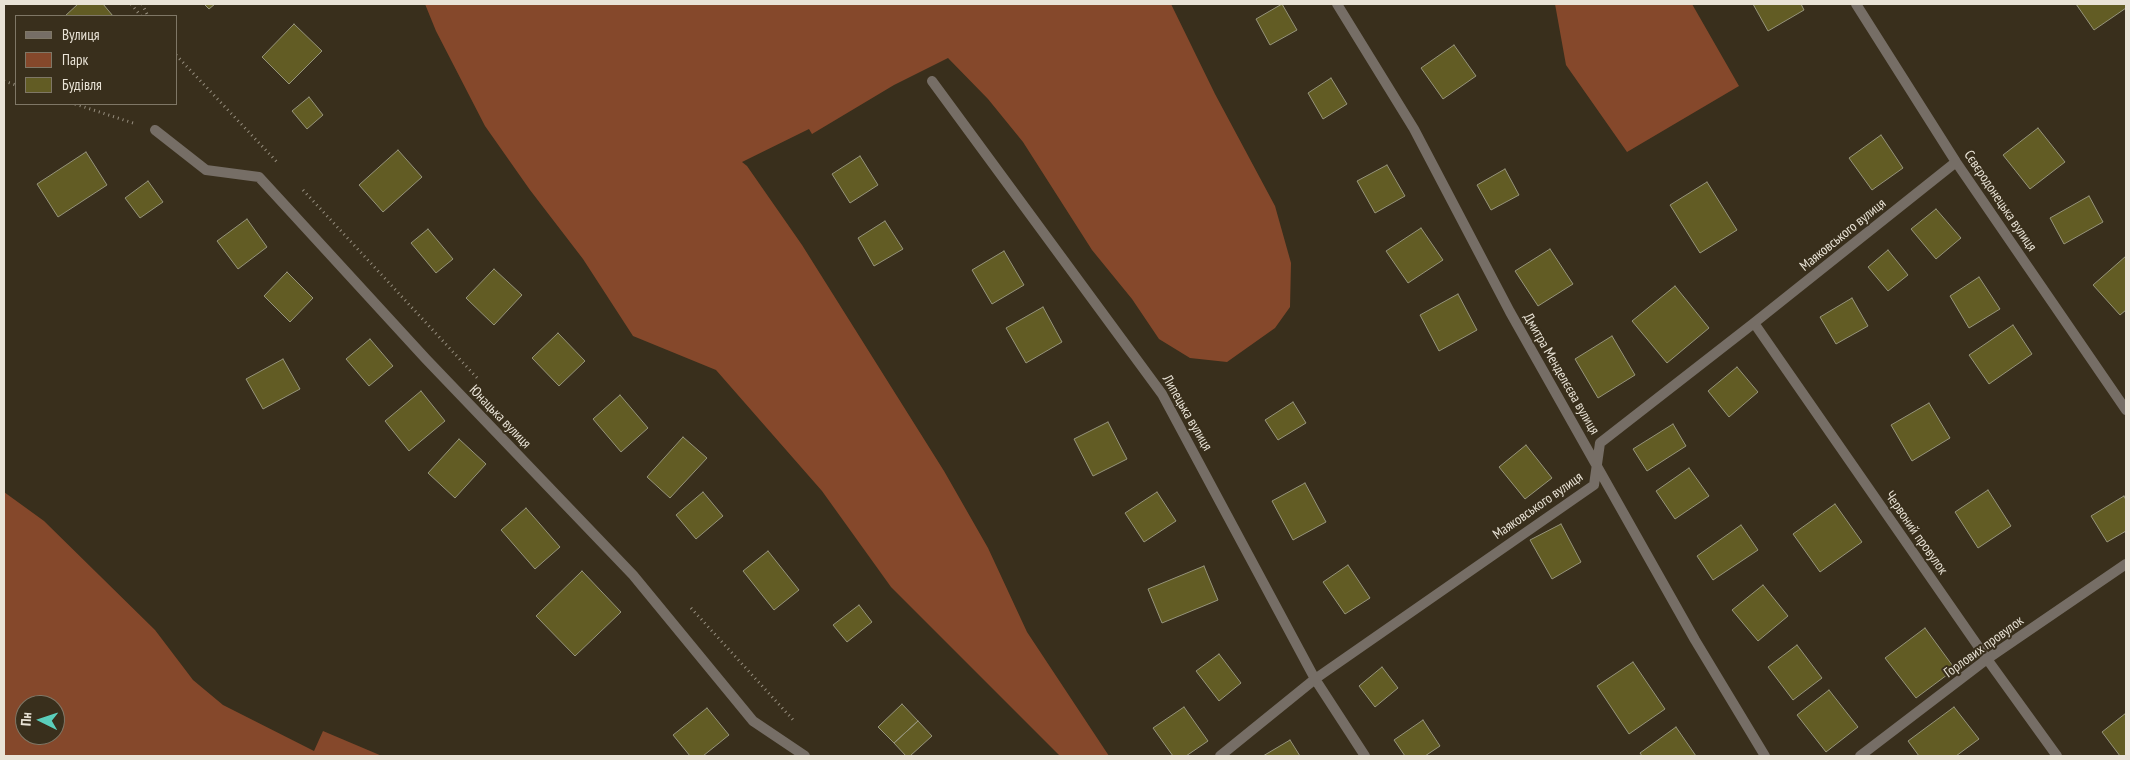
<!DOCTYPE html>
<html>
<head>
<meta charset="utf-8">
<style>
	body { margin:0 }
	#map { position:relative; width:2130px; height:760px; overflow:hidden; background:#392f1c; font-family:"PT Sans Narrow",sans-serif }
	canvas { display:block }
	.frame { position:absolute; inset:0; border:5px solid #e9e3d6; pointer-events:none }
	.legend { position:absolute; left:15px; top:15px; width:162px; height:90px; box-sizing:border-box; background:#392f1c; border:1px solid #7f7766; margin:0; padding:6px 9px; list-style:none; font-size:15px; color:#e9e3d6 }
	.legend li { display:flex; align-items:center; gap:10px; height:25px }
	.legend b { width:25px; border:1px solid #7f7766 }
	.north { position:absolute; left:15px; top:695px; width:50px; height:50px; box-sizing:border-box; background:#392f1c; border:1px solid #7f7766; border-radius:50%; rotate:274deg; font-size:14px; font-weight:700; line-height:20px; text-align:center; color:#e9e3d6 }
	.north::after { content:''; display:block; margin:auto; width:18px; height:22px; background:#5bcebb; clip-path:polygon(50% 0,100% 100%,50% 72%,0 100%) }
</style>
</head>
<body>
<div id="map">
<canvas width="2130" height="760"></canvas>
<div class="frame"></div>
<ul class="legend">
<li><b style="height:6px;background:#766e66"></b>Вулиця</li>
<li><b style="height:14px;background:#85482b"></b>Парк</li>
<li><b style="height:14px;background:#625c24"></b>Будівля</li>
</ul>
<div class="north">Пн</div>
</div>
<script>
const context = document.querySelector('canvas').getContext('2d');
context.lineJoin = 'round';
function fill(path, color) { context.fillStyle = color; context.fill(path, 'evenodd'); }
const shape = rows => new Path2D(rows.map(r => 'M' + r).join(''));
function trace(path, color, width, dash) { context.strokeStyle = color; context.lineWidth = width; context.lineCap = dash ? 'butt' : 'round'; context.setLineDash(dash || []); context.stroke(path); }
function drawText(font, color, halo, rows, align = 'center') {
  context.font = font + ' "PT Sans Narrow",sans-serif'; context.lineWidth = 4; context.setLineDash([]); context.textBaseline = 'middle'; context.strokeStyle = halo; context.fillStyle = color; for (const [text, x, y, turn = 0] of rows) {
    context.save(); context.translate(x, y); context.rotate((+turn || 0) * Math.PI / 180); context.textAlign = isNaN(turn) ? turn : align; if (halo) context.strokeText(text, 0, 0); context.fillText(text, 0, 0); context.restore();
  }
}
fill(shape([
	[425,4,1171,4,1215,94,1275,206,1291,263,1290,307,1275,328,1227,362,1190,358,1159,339,1132,299,1092,250,1023,142,988,99,948,58,894,85,812,134,809,129,742,162,747,166,802,245,944,471,988,548,1027,632,1109,756,1060,756,891,587,822,491,716,370,633,336,583,259,530,190,485,126,436,31],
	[1555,4,1692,4,1739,86,1627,152,1566,65],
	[4,492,44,521,155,630,193,680,223,705,314,751,323,731,382,756,4,756],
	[25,705,55,705,55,735,25,735]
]), '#85482b');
const building = shape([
	[78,4,103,4,113,16,65,16,78,4],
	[204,4,215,4,209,9,204,4],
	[1282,4,1297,30,1270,45,1256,19,1282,4],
	[1753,4,1801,4,1804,10,1768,31,1753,4],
	[2076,4,2126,4,2126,8,2094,30,2076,4],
	[294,24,322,51,289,84,262,57,294,24],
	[1454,45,1476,76,1443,99,1421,68,1454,45],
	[1331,78,1347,104,1323,119,1308,93,1331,78],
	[309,97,323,115,307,129,292,111,309,97],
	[2038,128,2065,162,2030,189,2003,155,2038,128],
	[1881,135,1903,168,1872,190,1849,158,1881,135],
	[398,150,422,177,383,212,359,185,398,150],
	[86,152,107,185,58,217,37,184,86,152],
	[860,156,878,185,850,203,832,174,860,156],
	[1387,165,1405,196,1375,213,1357,181,1387,165],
	[1505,169,1519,195,1491,210,1477,185,1505,169],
	[148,181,163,202,140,218,125,198,148,181],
	[1707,182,1737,230,1700,253,1670,205,1707,182],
	[2089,196,2103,222,2064,244,2050,218,2089,196],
	[1936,209,1961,238,1936,259,1911,229,1936,209],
	[247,219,267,247,238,269,217,241,247,219],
	[885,221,903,249,874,266,858,238,885,221],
	[1421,228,1443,260,1408,283,1386,251,1421,228],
	[428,229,453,259,436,273,411,243,428,229],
	[1550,249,1573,284,1538,306,1515,271,1550,249],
	[1888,250,1908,275,1888,291,1868,267,1888,250],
	[1004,251,1024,285,992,304,972,270,1004,251],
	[2126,256,2126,310,2120,315,2093,285,2126,256],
	[494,269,522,295,494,325,466,298,494,269],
	[287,272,313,298,290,322,264,296,287,272],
	[1979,277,2000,309,1969,328,1950,296,1979,277],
	[1675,286,1709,328,1667,363,1632,321,1675,286],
	[1458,294,1477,330,1439,351,1420,315,1458,294],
	[1852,298,1868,326,1836,344,1820,317,1852,298],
	[1043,307,1062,342,1026,363,1006,328,1043,307],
	[2013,325,2032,354,1989,384,1969,355,2013,325],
	[558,333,585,361,559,386,532,358,558,333],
	[1612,336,1635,375,1598,398,1575,359,1612,336],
	[370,339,393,366,369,386,346,359,370,339],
	[283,359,300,389,263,409,246,379,283,359],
	[1737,367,1758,392,1729,417,1708,391,1737,367],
	[421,391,445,421,409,451,385,421,421,391],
	[620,395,648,428,621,452,593,419,620,395],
	[1293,402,1306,423,1278,440,1265,420,1293,402],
	[1929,403,1950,438,1912,461,1891,425,1929,403],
	[1108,422,1127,459,1093,476,1074,439,1108,422],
	[1673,424,1686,446,1647,471,1633,449,1673,424],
	[683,437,707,458,670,498,647,477,683,437],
	[459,439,486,464,455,498,428,473,459,439],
	[1526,445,1552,478,1525,499,1499,467,1526,445],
	[1689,468,1709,496,1675,519,1656,491,1689,468],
	[1305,483,1326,522,1293,540,1272,501,1305,483],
	[1988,490,2011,526,1978,548,1955,512,1988,490],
	[703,492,723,516,696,539,676,515,703,492],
	[1157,492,1176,521,1144,542,1125,513,1157,492],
	[2124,496,2126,500,2126,531,2107,542,2091,516,2124,496],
	[1835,504,1862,542,1820,572,1793,534,1835,504],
	[526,508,560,547,535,569,501,530,526,508],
	[1561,524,1581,562,1552,579,1530,540,1561,524],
	[1741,525,1758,550,1713,580,1697,556,1741,525],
	[768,551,799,590,774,610,743,571,768,551],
	[1348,565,1370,598,1345,614,1323,582,1348,565],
	[1204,566,1218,600,1162,623,1148,589,1204,566],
	[582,571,621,612,575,656,536,616,582,571],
	[1763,585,1788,616,1758,641,1732,610,1763,585],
	[859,605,872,622,847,642,833,625,859,605],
	[1925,628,1955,669,1916,698,1885,658,1925,628],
	[1797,645,1822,678,1793,700,1768,667,1797,645],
	[1219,654,1241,683,1219,701,1196,671,1219,654],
	[1633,662,1665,709,1629,734,1597,686,1633,662],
	[1382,667,1398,688,1375,707,1359,686,1382,667],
	[1829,690,1858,727,1826,752,1797,715,1829,690],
	[902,704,918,721,894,743,878,727,902,704],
	[1184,707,1208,741,1186,756,1173,756,1153,728,1184,707],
	[1954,707,1979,739,1956,756,1919,756,1908,741,1954,707],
	[707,708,729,735,703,756,690,756,673,735,707,708],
	[2126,713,2126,756,2120,756,2102,732,2126,713],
	[1423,720,1440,746,1425,756,1405,756,1394,740,1423,720],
	[918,721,932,736,910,756,906,756,894,743,918,721],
	[1676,727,1696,756,1642,756,1640,753,1676,727],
	[1290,740,1300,756,1263,756,1290,740]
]);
fill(building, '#625c24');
trace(building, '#96947b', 1);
trace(shape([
	[131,4,141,16],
	[142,4,148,16],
	[176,55,277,162],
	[4,81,16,85],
	[75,104,136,124],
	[303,190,479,380],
	[691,608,795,722]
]), '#978f7f', 3, [1, 4]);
trace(shape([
	[1337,4,1414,129,1510,312,1695,640,1765,756],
	[1856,4,1956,162,2126,410],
	[932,81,1162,394,1315,679,1365,756],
	[155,130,206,170,259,177,426,359,633,575,753,721,805,756],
	[1754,323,1987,659,2057,756],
	[1220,756,1315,679,1594,485,1600,443,1754,323,1956,162],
	[1860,756,1987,659,2126,564]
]), '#766e66', 10);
drawText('14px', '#e9e3d6', '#392f1c', [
	["Сєвєродонецька вулиця",2000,201,56],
	["Маяковського вулиця",1843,235,-39],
	["Дмитра Менделєєва вулиця",1561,374,60],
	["Липецька вулиця",1187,413,60],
	["Юнацька вулиця",500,417,46],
	["Маяковського вулиця",1538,506,-35],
	["Червоний провулок",1916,533,55],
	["Горлових провулок",1984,647,-36]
]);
</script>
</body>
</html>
